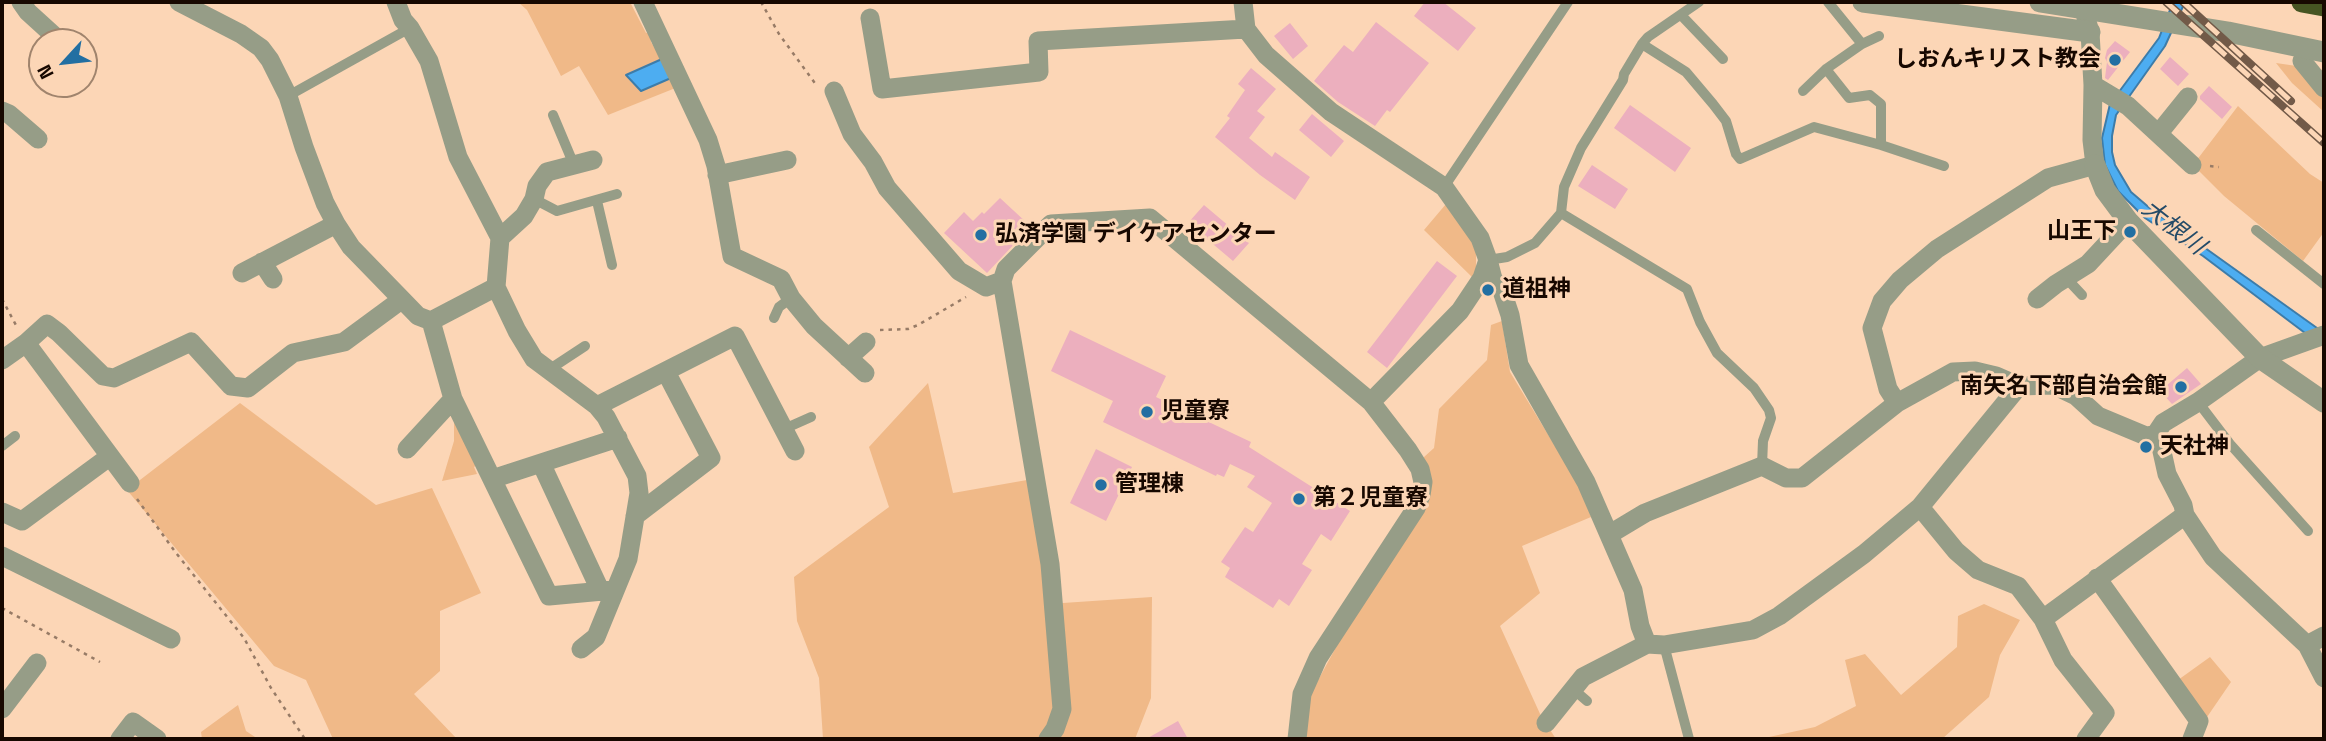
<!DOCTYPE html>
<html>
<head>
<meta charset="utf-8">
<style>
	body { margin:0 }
	#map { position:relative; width:2326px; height:741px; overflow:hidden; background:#fcd6b6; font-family:"Space Grotesk",sans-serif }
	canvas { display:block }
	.frame { position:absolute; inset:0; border:4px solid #170800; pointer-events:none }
	.north { position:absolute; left:28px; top:28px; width:70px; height:70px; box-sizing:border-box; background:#fcd6b6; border:2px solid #a0846d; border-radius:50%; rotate:243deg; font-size:19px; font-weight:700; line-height:28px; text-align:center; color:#170800 }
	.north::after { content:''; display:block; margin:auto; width:24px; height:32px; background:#226fa2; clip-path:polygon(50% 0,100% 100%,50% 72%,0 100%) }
</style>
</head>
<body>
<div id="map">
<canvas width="2326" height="741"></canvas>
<div class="frame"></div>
<div class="north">N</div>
</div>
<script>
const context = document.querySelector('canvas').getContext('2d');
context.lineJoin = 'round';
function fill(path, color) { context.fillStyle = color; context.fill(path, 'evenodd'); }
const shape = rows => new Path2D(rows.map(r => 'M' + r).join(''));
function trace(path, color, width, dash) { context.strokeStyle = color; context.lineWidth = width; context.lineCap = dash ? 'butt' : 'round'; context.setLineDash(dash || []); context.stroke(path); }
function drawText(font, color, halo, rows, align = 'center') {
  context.font = font + ' "Space Grotesk","Noto Sans JP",sans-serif'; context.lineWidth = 6; context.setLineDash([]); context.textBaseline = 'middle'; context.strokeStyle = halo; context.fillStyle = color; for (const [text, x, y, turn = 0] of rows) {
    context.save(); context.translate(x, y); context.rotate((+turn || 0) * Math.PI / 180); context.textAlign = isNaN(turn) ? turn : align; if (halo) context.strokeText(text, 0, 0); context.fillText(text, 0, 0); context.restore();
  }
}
fill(shape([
	[518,2,630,2,646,33,650,32,651,42,678,87,608,115,579,66,561,76,527,10],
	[2276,63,2324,70,2324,112,2292,83],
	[2238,106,2310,174,2324,183,2324,232,2303,261,2224,196,2193,165],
	[1446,204,1476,245,1476,275,1473,278,1424,230],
	[1502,321,1510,372,1580,487,1591,517,1522,546,1540,593,1500,626,1541,716,1556,739,1306,739,1310,695,1346,629,1424,507,1424,457,1434,448,1439,409,1487,360,1491,325],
	[928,383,953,493,1027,480,1048,604,1152,597,1151,698,1135,739,823,739,819,678,797,621,794,577,889,507,869,447],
	[240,403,376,505,432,488,481,593,440,611,440,671,414,694,457,739,333,739,306,680,274,666,127,490],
	[454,423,457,423,478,464,474,467,477,474,442,481,454,441],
	[1984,604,2020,620,2000,655,1989,697,1942,739,1769,739,1769,737,1815,727,1856,706,1845,660,1865,654,1901,695,1957,647,1958,616],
	[2210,657,2231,682,2205,720,2178,680],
	[238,705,246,731,258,739,202,739,201,732]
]), '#f0b988');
const water = shape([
	[2173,2,2185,2,2165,46,2116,115,2112,136,2112,152,2115,165,2131,192,2152,210,2324,333,2305,333,2203,256,2145,218,2118,191,2105,165,2102,138,2110,104,2159,38,2173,2],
	[662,59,671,78,641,91,626,75,662,59]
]);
fill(water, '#4dadf1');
trace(water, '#3d7ca9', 2);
fill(shape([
	[1425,2,1443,2,1476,28,1458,51,1414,16],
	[1376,22,1429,63,1390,112,1387,110,1375,126,1338,102,1314,81,1344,45,1353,52],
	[1290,23,1308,46,1293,59,1274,36],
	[2115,41,2130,52,2108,80,2105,78,2107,62,2105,58,2107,50],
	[2170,57,2189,74,2178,86,2160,69],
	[1251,68,1276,89,1257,111,1265,117,1249,138,1272,157,1275,152,1310,177,1295,200,1260,175,1215,137,1230,118,1227,116,1245,90,1238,84],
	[2209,86,2232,107,2222,119,2200,99,2200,96],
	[1630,105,1691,148,1675,172,1614,128],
	[1312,114,1344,141,1331,157,1299,130],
	[1592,165,1628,189,1615,209,1578,186],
	[1000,198,1027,223,1015,237,1018,240,987,273,944,233,964,212,973,221,982,212,984,214],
	[1204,205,1249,243,1233,261,1188,223],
	[1437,261,1457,276,1387,368,1367,352],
	[1070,330,1166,376,1156,397,1251,442,1249,447,1350,511,1331,541,1321,534,1302,564,1312,570,1289,606,1279,599,1273,608,1225,577,1230,568,1221,562,1245,527,1253,532,1272,503,1247,487,1255,476,1230,464,1224,477,1217,474,1216,476,1103,422,1113,401,1051,371],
	[2187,368,2201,384,2172,404,2160,391],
	[1096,449,1132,467,1106,521,1070,503],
	[1178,721,1188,739,1146,739]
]), '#ecafbe');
trace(shape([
	[761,2,779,34,817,86],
	[2210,166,2219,167],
	[2,299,17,327],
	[880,330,908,329,918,325,966,297],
	[137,499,176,553,244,638,271,688,305,739],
	[2,608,100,662]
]), '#977b66', 2.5, [3.5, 5]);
trace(shape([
	[1828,2,1862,44],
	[1681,15,1723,59],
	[1642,44,1686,72,1713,104,1726,121,1736,154,1740,159,1814,127,1881,145,1881,104,1870,95,1849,98,1826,69],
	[1803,91,1826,69,1862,44,1879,36],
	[288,96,410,28],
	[553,115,574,165],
	[1881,145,1944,166],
	[1444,187,1568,2],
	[534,199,557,211,617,194],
	[597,201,612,265],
	[1561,213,1687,289,1700,322,1717,353,1754,388,1769,410,1771,418,1763,441,1762,466],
	[2256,230,2324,284],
	[1488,260,1507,257,1535,243,1561,213,1564,187,1581,148,1623,80,1624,74,1642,44,1648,37,1699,2],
	[2067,279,2082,295],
	[774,318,779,307,791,298],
	[547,371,585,346],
	[2198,402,2230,444,2308,531],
	[784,429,811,417],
	[2,446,15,436],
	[1664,645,1689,739],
	[1573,689,1587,701]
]), '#969d87', 10);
trace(shape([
	[21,2,28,12,61,42],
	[179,2,241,34,261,48,270,60,288,96,304,147,325,203,336,224,351,247,418,316,431,321,496,287],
	[396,2,403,20,410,28,429,61,458,157,500,238,496,287,517,331,534,359,597,406,606,417,637,476,639,493,628,559,596,637,581,649],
	[643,2,708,140,716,166,732,256,781,279,791,298,814,326,865,373],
	[1243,2,1246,29,1266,55,1331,112,1444,187,1480,238,1488,260,1482,278,1460,311,1371,402],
	[870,18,882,89,1039,72,1038,41,1246,29],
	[2302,61,2324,88],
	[2093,85,2128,106,2192,165],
	[834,91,852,134,873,162,887,188,959,271,986,287,1002,281],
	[2,111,9,114,38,139],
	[2159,133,2188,97],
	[717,175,787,160],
	[500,238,524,216,534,199,537,186,547,172,593,160],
	[1488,260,1493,279,1501,288,1510,315,1519,365,1586,482,1633,590,1640,626,1647,644,1664,645,1753,630,1779,616,1864,554,1920,507,2019,386],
	[262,262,273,279],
	[242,273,336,224],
	[2037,299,2056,284,2088,264,2128,221],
	[431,321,453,399,549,596,614,590],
	[26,343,130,483],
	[848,358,866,342],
	[2,360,26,343,47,324,59,333,103,376,114,378,191,342,231,386,248,388,293,353,344,342,401,300],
	[1897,403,1888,389,1872,328,1882,301,1900,280,1937,249,2048,178,2095,165,2092,140,2093,85,2090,32,2086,18],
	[597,406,735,336,795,451],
	[2155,435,2161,447,2167,474,2183,505,2185,515,2213,557,2307,645,2324,678],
	[2155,435,2163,423,2198,402,2260,358,2324,335],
	[407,449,453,399],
	[541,463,600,590],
	[492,479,618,438],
	[1920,507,1956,551,1978,570,2018,586,2043,619,2063,660,2105,713,2086,739],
	[2,512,22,521,109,457],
	[635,516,711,458,666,372],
	[1610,534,1645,513,1762,466,1786,478,1802,478,1897,403,1953,372,1975,371,1996,376,2019,386,2053,385,2076,396,2098,416,2146,436,2155,435],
	[2,556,171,639],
	[2097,578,2199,721,2192,739],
	[2043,619,2185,515],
	[2307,645,2324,636],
	[2,709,37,663],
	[1546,723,1583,677,1647,644],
	[120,739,133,722,157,739],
	[1048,739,1055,729,1062,709,1050,564,1002,281,1006,269,1051,224,1150,218,1371,402,1408,450,1420,469,1423,482,1421,495,1416,508,1318,658,1302,694,1297,739]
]), '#969d87', 19);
trace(shape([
	[1863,2,2090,32],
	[2040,2,2228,32,2324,52],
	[2095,165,2105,190,2128,221,2260,358,2324,402]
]), '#969d87', 21);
trace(shape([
	[2302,2,2324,6]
]), '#465422', 21);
const rail = shape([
	[2166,2,2324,143],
	[2183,2,2291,101]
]);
trace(rail, '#725a48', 8);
trace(rail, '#fcd6b6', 5, [16]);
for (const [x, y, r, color] of [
	[2115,60,7,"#226fa2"],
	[2130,232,7,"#226fa2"],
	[981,235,7,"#226fa2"],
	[1488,290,7,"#226fa2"],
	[2181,387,7,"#226fa2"],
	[1147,412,7,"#226fa2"],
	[2146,447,7,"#226fa2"],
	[1101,485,7,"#226fa2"],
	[1299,499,7,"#226fa2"]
]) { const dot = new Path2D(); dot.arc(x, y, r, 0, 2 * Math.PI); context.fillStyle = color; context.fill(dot); trace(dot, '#fcd6b6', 2.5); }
drawText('bold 23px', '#170800', '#fcd6b6', [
	["しおんキリスト教会",2101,60,"right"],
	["山王下",2116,232,"right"],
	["弘済学園 デイケアセンター",995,235],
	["道祖神",1502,290],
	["南矢名下部自治会館",2167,387,"right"],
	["児童寮",1161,412],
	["天社神",2160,447],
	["管理棟",1115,485],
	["第２児童寮",1313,499]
], 'left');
drawText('italic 24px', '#244b68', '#fcd6b6', [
	["大根川",2173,228,38]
]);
</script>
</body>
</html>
